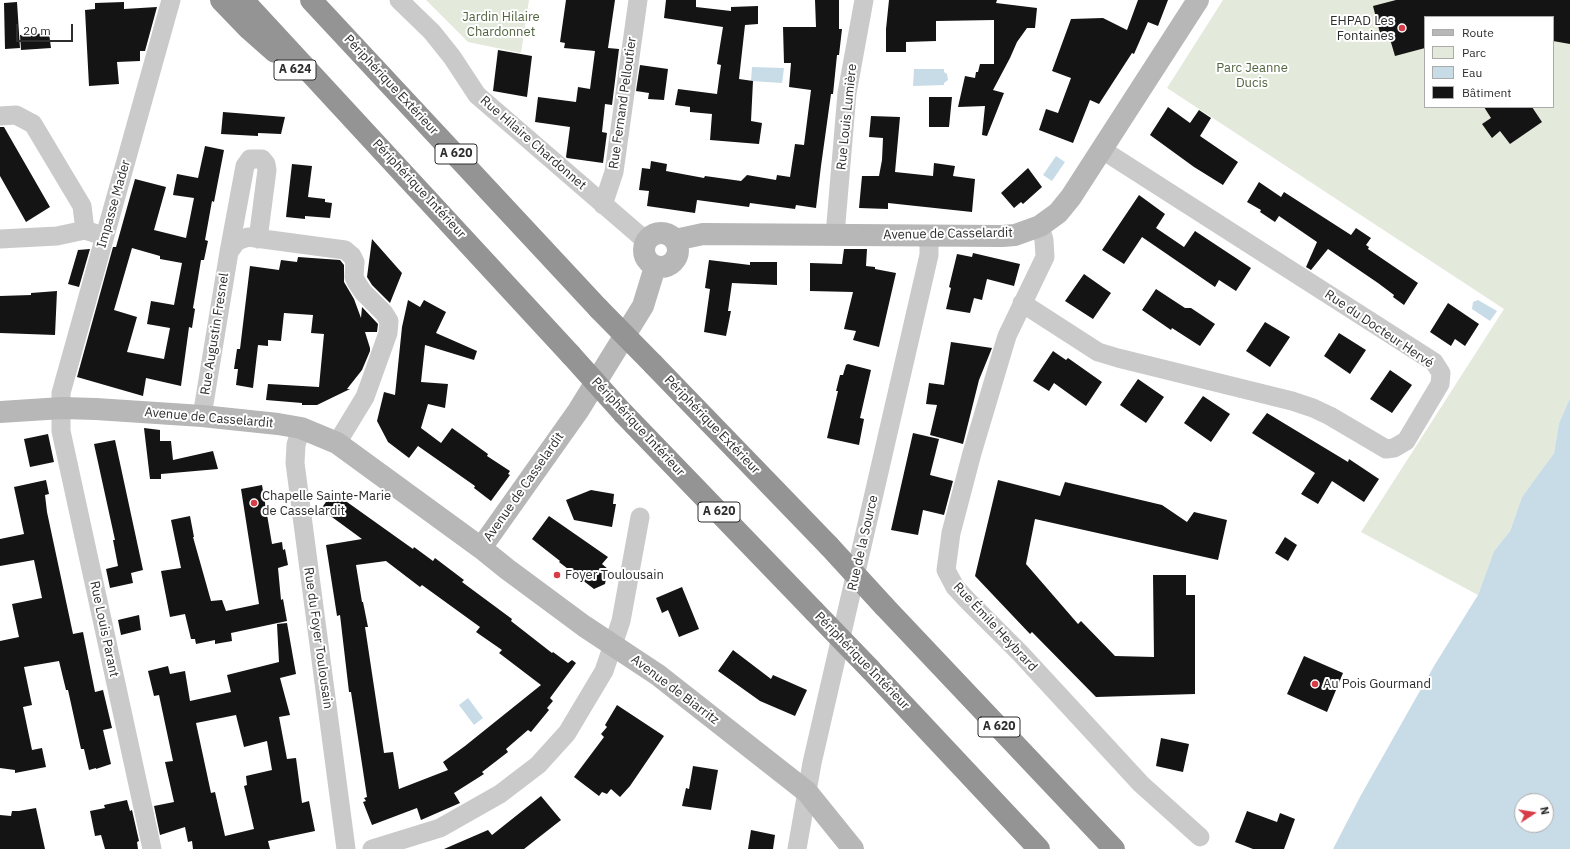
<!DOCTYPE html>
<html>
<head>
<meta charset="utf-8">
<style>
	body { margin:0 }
	#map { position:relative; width:1570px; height:849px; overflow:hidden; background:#fff; font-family:"IBM Plex Sans",sans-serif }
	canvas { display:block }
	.legend { position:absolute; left:1424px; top:16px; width:130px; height:92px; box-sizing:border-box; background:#fff; border:1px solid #ababab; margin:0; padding:5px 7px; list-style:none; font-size:12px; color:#2d2d2d }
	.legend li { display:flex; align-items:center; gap:8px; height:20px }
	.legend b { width:20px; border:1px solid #ababab }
	.north { position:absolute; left:1514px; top:793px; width:40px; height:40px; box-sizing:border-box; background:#fff; border:1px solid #ababab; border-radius:50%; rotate:78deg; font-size:11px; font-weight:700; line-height:16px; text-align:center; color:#2d2d2d }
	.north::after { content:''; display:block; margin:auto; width:14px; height:18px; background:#d73c47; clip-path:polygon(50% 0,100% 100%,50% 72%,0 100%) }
	.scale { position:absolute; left:16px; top:24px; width:57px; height:18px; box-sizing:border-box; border:2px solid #2d2d2d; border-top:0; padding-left:5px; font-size:12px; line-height:14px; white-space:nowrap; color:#2d2d2d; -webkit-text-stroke:3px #fff; paint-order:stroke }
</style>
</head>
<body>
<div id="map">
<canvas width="1570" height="849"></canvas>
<ul class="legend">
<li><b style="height:5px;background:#b7b7b7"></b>Route</li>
<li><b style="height:11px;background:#e3e9db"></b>Parc</li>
<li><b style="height:11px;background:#c8dce8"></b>Eau</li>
<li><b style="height:11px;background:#141414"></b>Bâtiment</li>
</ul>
<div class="north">N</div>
<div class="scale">20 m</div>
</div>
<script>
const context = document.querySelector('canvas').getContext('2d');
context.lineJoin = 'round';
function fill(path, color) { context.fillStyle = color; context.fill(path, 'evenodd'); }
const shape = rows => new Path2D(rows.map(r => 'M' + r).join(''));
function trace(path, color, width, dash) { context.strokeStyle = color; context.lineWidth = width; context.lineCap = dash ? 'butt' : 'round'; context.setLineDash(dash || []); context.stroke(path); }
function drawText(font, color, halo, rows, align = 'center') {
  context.font = font + ' "IBM Plex Sans",sans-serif'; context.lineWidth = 4; context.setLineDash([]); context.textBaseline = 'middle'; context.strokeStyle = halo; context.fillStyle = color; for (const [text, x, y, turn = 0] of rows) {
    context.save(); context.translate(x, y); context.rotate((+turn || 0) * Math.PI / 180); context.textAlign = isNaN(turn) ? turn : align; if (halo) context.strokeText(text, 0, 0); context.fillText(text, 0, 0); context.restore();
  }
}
fill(shape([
	[426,0,529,0,521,53,468,42],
	[1223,0,1570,0,1570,398,1559,423,1554,453,1522,497,1510,531,1494,551,1478,595,1361,532,1504,309,1167,88],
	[1425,17,1553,17,1553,107,1425,107]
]), '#e3e9db');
fill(shape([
	[752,67,784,68,782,83,751,81],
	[914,69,944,69,944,72,947,74,948,80,944,83,944,85,913,86],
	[1056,156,1065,162,1052,181,1043,175],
	[1478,300,1497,311,1490,321,1472,309,1473,302],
	[1570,398,1570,849,1333,849,1361,795,1434,666,1478,595,1494,551,1510,531,1522,497,1554,453,1559,423],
	[1522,801,1546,801,1546,825,1522,825],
	[468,698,483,718,474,725,459,705]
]), '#c8dce8');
fill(shape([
	[566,0,615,0,608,48,619,49,612,105,605,104,602,132,607,133,603,163,567,158,566,157,570,127,535,122,538,97,576,102,578,87,590,89,595,51,564,48,565,43,560,42],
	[666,0,696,0,696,7,731,11,731,7,758,6,758,24,745,25,739,79,753,81,751,121,762,123,759,144,710,140,712,114,690,112,690,107,675,105,678,89,717,94,721,65,717,64,723,27,664,18],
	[815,0,839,0,839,29,842,29,839,55,837,55,833,94,831,94,821,166,816,208,796,205,795,209,750,203,749,207,697,200,695,213,647,206,649,191,639,190,642,168,650,169,651,161,667,164,666,171,704,178,705,176,741,181,747,175,776,180,777,175,790,177,795,144,804,145,811,90,789,87,791,63,784,63,783,27,816,27],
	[889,0,997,0,996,3,1037,8,1035,28,1027,28,1017,42,1010,58,993,90,1004,93,987,136,982,135,985,106,958,107,965,76,975,78,976,72,978,72,980,64,994,64,994,20,936,21,936,41,906,42,906,52,886,52,886,29],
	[1138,0,1168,0,1158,26,1148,22,1134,54,1132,53,1099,104,1090,100,1073,143,1039,130,1046,109,1058,113,1071,78,1052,71,1071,19,1103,18,1127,30],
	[1396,0,1570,0,1570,44,1553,41,1553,17,1425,17,1425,48,1395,56,1390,39,1382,41,1373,6],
	[17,2,20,48,5,49,4,3],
	[124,2,124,9,157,7,145,51,140,51,140,61,117,62,119,84,89,86,85,10,95,9,95,3],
	[49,33,51,48,21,50,20,35],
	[498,50,532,56,527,97,493,91],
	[640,65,668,69,664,100,648,99,649,93,636,91],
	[929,97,952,97,949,127,929,127],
	[1168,107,1190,123,1199,110,1211,118,1200,136,1238,162,1223,185,1194,167,1150,135],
	[1484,107,1532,107,1542,122,1510,144,1500,131,1492,138,1482,124,1491,118],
	[223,112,285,117,281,134,258,133,258,136,221,134],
	[871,116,900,117,895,172,933,176,934,163,955,166,953,176,975,179,972,212,888,203,888,209,859,208,862,176,879,176,882,160,883,138,869,137],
	[0,127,4,127,50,207,26,222,0,176],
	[205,146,224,150,214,202,212,201,205,240,208,241,204,260,201,260,193,308,195,309,192,328,189,327,181,386,146,378,143,396,77,377,113,247,116,247,135,179,166,187,154,230,186,238,194,198,173,195,177,174,198,178],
	[132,248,160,256,160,259,182,263,174,305,151,301,147,324,170,328,164,359,127,352,137,317,114,310],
	[292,164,312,166,308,197,325,199,325,202,332,203,330,218,305,216,305,219,286,217],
	[1028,168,1042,187,1023,204,1021,202,1014,208,1001,193],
	[1259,182,1281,197,1284,192,1351,235,1356,228,1371,238,1366,245,1369,247,1368,249,1418,283,1404,305,1393,297,1394,295,1378,283,1328,249,1311,270,1306,267,1317,242,1279,216,1275,222,1260,212,1261,210,1247,202],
	[1139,195,1165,214,1156,228,1184,247,1195,231,1251,268,1236,291,1219,280,1215,287,1142,237,1124,264,1102,250],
	[372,239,402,273,390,303,372,285,367,277],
	[90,249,79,287,68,284,78,250],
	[844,249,867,249,866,266,875,267,875,269,896,273,879,347,853,340,856,331,844,329,853,292,810,291,810,263,842,264],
	[973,253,1020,264,1014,286,987,279,982,300,974,298,970,313,946,309,951,288,949,287,957,254,972,257],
	[298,257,340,260,344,265,344,282,354,299,361,318,362,307,378,324,377,332,365,332,370,348,370,351,362,370,347,389,350,389,317,405,302,405,302,403,266,400,268,384,319,387,324,334,311,333,313,315,284,313,281,341,268,340,268,346,258,345,253,388,236,385,238,369,234,369,237,349,240,349,250,266,279,270,281,260,297,262],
	[709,260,750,265,750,262,777,262,777,285,732,283,728,311,731,311,726,336,704,332,710,289,705,288],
	[1084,274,1111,293,1093,319,1065,301],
	[1156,289,1185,308,1191,308,1215,324,1200,346,1172,328,1171,330,1142,310],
	[57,291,55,335,0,333,0,296,31,295,31,293],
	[408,300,420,307,424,300,446,312,436,333,477,351,474,360,425,345,421,382,448,384,445,408,428,404,421,428,441,443,452,428,488,454,487,456,510,471,508,474,510,475,491,501,474,488,475,486,418,446,409,458,388,442,377,421,384,392,395,395,402,327],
	[1448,303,1479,324,1465,346,1455,339,1451,346,1430,332],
	[1265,322,1290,337,1270,367,1246,351],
	[1339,333,1366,350,1350,374,1324,356],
	[951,342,992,348,979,380,963,444,930,435,937,405,926,404,929,383,944,385],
	[1053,351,1066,360,1068,358,1102,382,1086,406,1054,383,1049,391,1033,381],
	[848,364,871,370,860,418,864,419,859,445,827,438,838,391,836,391,840,375,843,375,846,365],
	[1390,370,1412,385,1392,413,1370,399],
	[1138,379,1164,397,1146,423,1120,405],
	[1203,396,1230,414,1211,442,1184,423],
	[1267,413,1348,462,1349,459,1379,479,1364,502,1332,481,1318,504,1301,494,1315,473,1252,433],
	[144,428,160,430,160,441,171,441,173,460,213,451,218,469,161,474,161,479,150,479],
	[913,433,939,439,930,475,953,481,944,515,923,510,918,535,891,530],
	[48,434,54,462,30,467,24,439],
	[115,440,143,570,131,573,133,583,110,588,106,569,118,566,113,540,115,540,94,444],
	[46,480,49,494,45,495,47,512,73,634,83,632,95,692,103,690,108,711,112,728,103,730,111,764,96,769,96,768,89,770,84,749,81,749,68,690,66,690,59,661,24,667,32,705,23,707,32,750,42,748,46,767,15,773,15,770,0,768,0,641,19,637,12,604,42,598,34,560,0,566,0,539,24,534,14,487],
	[998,480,1060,496,1065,482,1162,505,1187,522,1194,512,1227,520,1218,560,1035,519,1026,564,1078,624,1081,621,1115,656,1154,657,1153,575,1186,575,1186,595,1195,595,1195,694,1096,697,1032,632,1030,634,975,576],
	[262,485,272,544,282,542,283,550,285,549,288,565,278,568,281,600,283,599,287,621,231,633,232,641,215,644,215,640,196,644,195,639,191,639,185,614,170,617,161,571,181,568,171,520,190,516,194,537,193,537,211,601,222,600,226,611,259,604,241,489],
	[591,490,614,494,613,504,616,504,612,527,574,520,566,500],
	[333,492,413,549,414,547,433,561,435,558,464,580,462,582,512,619,511,621,552,653,553,652,568,663,572,660,576,663,550,698,553,701,547,708,549,710,531,732,528,730,506,749,508,752,482,772,484,774,454,793,460,803,421,820,417,808,372,825,363,802,366,801,364,798,367,797,351,692,349,692,340,615,337,616,326,545,362,539,321,509],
	[386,561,420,587,422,585,480,627,476,632,502,650,499,653,541,685,465,746,443,762,448,770,399,789,393,752,384,753,365,627,368,627,363,602,362,602,356,565],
	[549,516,608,557,602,564,608,569,605,584,594,589,559,562,560,561,532,539],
	[1285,537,1297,545,1288,561,1275,553],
	[682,587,699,629,679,637,668,610,662,613,656,598],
	[139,615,141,630,121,635,118,620],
	[287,623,296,674,280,678,290,715,279,717,287,759,296,758,302,803,309,801,315,831,268,841,270,849,193,849,192,841,188,842,185,827,160,835,154,806,174,802,165,762,173,761,159,695,154,696,148,671,168,666,170,674,185,671,190,701,231,692,227,675,279,662,277,624],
	[236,715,244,747,267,741,272,770,246,776,247,785,244,786,254,829,225,836,215,792,211,793,196,723],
	[733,650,771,679,773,675,807,690,795,716,760,701,718,671],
	[1304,656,1343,673,1327,712,1287,694],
	[617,705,664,736,630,786,620,797,611,789,607,794,602,792,599,796,574,777,604,737,601,734,607,727,605,725],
	[1161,738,1189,744,1183,772,1156,766],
	[693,766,718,770,711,810,682,806,686,788,689,789],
	[541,796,561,820,524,849,444,849,488,830,492,835],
	[127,800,130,811,132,810,139,841,137,842,138,849,105,849,101,835,95,836,90,811,105,808,104,805],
	[36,808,45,849,0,849,0,815,11,816,12,811,19,811],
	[1247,811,1277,822,1280,813,1295,819,1284,849,1253,849,1235,842],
	[751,830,775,835,773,849,748,849]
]), '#141414');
trace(shape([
	[399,0,432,32,452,57,477,95,646,241],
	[0,116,16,115,33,124,82,206,85,230],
	[603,205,614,172,638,0],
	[1040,226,1044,240,1045,257,1007,336,972,453,951,533,946,570,955,587,968,601,1020,653,1141,784,1200,837],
	[835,235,847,93,864,0],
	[0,239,57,236,85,230,97,234],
	[229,252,245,166,250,159,262,159,266,164,267,170,258,239],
	[1022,303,1098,352,1118,358,1292,401,1313,408,1330,416,1386,449,1394,448,1406,441,1440,384,1441,373,1434,362,1101,149],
	[202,416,229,252,237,241,248,237,345,250,352,256,355,262,354,277,357,283,363,292,384,313,389,321,388,333,365,397,337,443],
	[301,428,296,445,295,463,346,849],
	[152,849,61,431,61,393,171,0],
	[372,849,440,828,500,794,538,765,567,733,604,671,621,621,640,517],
	[797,849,812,763,929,255,929,236]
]), '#cacaca', 19);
trace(shape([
	'644 250a17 17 0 1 1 34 0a17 17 0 1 1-34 0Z',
	[675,240,703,234,1002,236,1015,235,1040,226,1058,213,1071,197,1198,0],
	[0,412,62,408,96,409,202,416,278,424,301,428,337,443,481,548,507,569,584,626,658,675,807,792,853,849],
	[481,548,578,411,643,306,655,267]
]), '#b7b7b7', 22);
trace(shape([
	[221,0,249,29,275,52],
	[243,0,571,355],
	[311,0,599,309],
	[653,364,829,546],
	[623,413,814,611],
	[884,606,1114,849],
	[870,669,1039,849]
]), '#949494', 22);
trace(shape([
	[599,309,653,364],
	[571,355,623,413],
	[829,546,884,606],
	[814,611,870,669]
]), '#949494', 22);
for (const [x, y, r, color] of [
	[1402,28,4,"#d73c47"],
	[254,503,4,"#d73c47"],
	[557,575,4,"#d73c47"],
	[1315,684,4,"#d73c47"]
]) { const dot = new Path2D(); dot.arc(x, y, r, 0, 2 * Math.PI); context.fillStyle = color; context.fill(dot); trace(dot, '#fff', 1.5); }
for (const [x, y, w] of [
	[295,70,42],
	[456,154,42],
	[719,512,42],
	[999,727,42]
]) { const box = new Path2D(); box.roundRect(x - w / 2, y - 10, w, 20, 3); context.fillStyle = '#fff'; context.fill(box); trace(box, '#2d2d2d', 1); }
drawText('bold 12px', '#2d2d2d', null, [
	["A 624",295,70],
	["A 620",456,154],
	["A 620",719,512],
	["A 620",999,727]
]);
drawText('13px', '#50643e', '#fff', [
	["Jardin Hilaire",501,17],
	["Chardonnet",501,32],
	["Parc Jeanne",1252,68],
	["Ducis",1252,83]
]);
drawText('13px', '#2d2d2d', '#fff', [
	["EHPAD Les",1394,21,"right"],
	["Fontaines",1394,36,"right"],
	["Chapelle Sainte-Marie",262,496],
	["de Casselardit",262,511],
	["Foyer Toulousain",565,575],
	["Au Pois Gourmand",1323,684]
], 'left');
drawText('13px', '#2d2d2d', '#fff', [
	["Périphérique Extérieur",391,85,47],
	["Rue Fernand Pelloutier",623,103,-82],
	["Rue Louis Lumière",847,117,-84],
	["Rue Hilaire Chardonnet",533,143,41],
	["Périphérique Intérieur",419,189,47],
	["Impasse Mader",114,204,-74],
	["Avenue de Casselardit",948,234,-1],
	["Rue du Docteur Hervé",1379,329,34],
	["Rue Augustin Fresnel",215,334,-81],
	["Avenue de Casselardit",209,418,5],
	["Périphérique Extérieur",712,425,46],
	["Périphérique Intérieur",638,427,47],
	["Avenue de Casselardit",524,487,-55],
	["Rue de la Source",863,543,-77],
	["Rue Émile Heybrard",995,627,47],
	["Rue Louis Parant",104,629,78],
	["Rue du Foyer Toulousain",318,638,82],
	["Périphérique Intérieur",862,661,46],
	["Avenue de Biarritz",675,690,37]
]);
</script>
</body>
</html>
